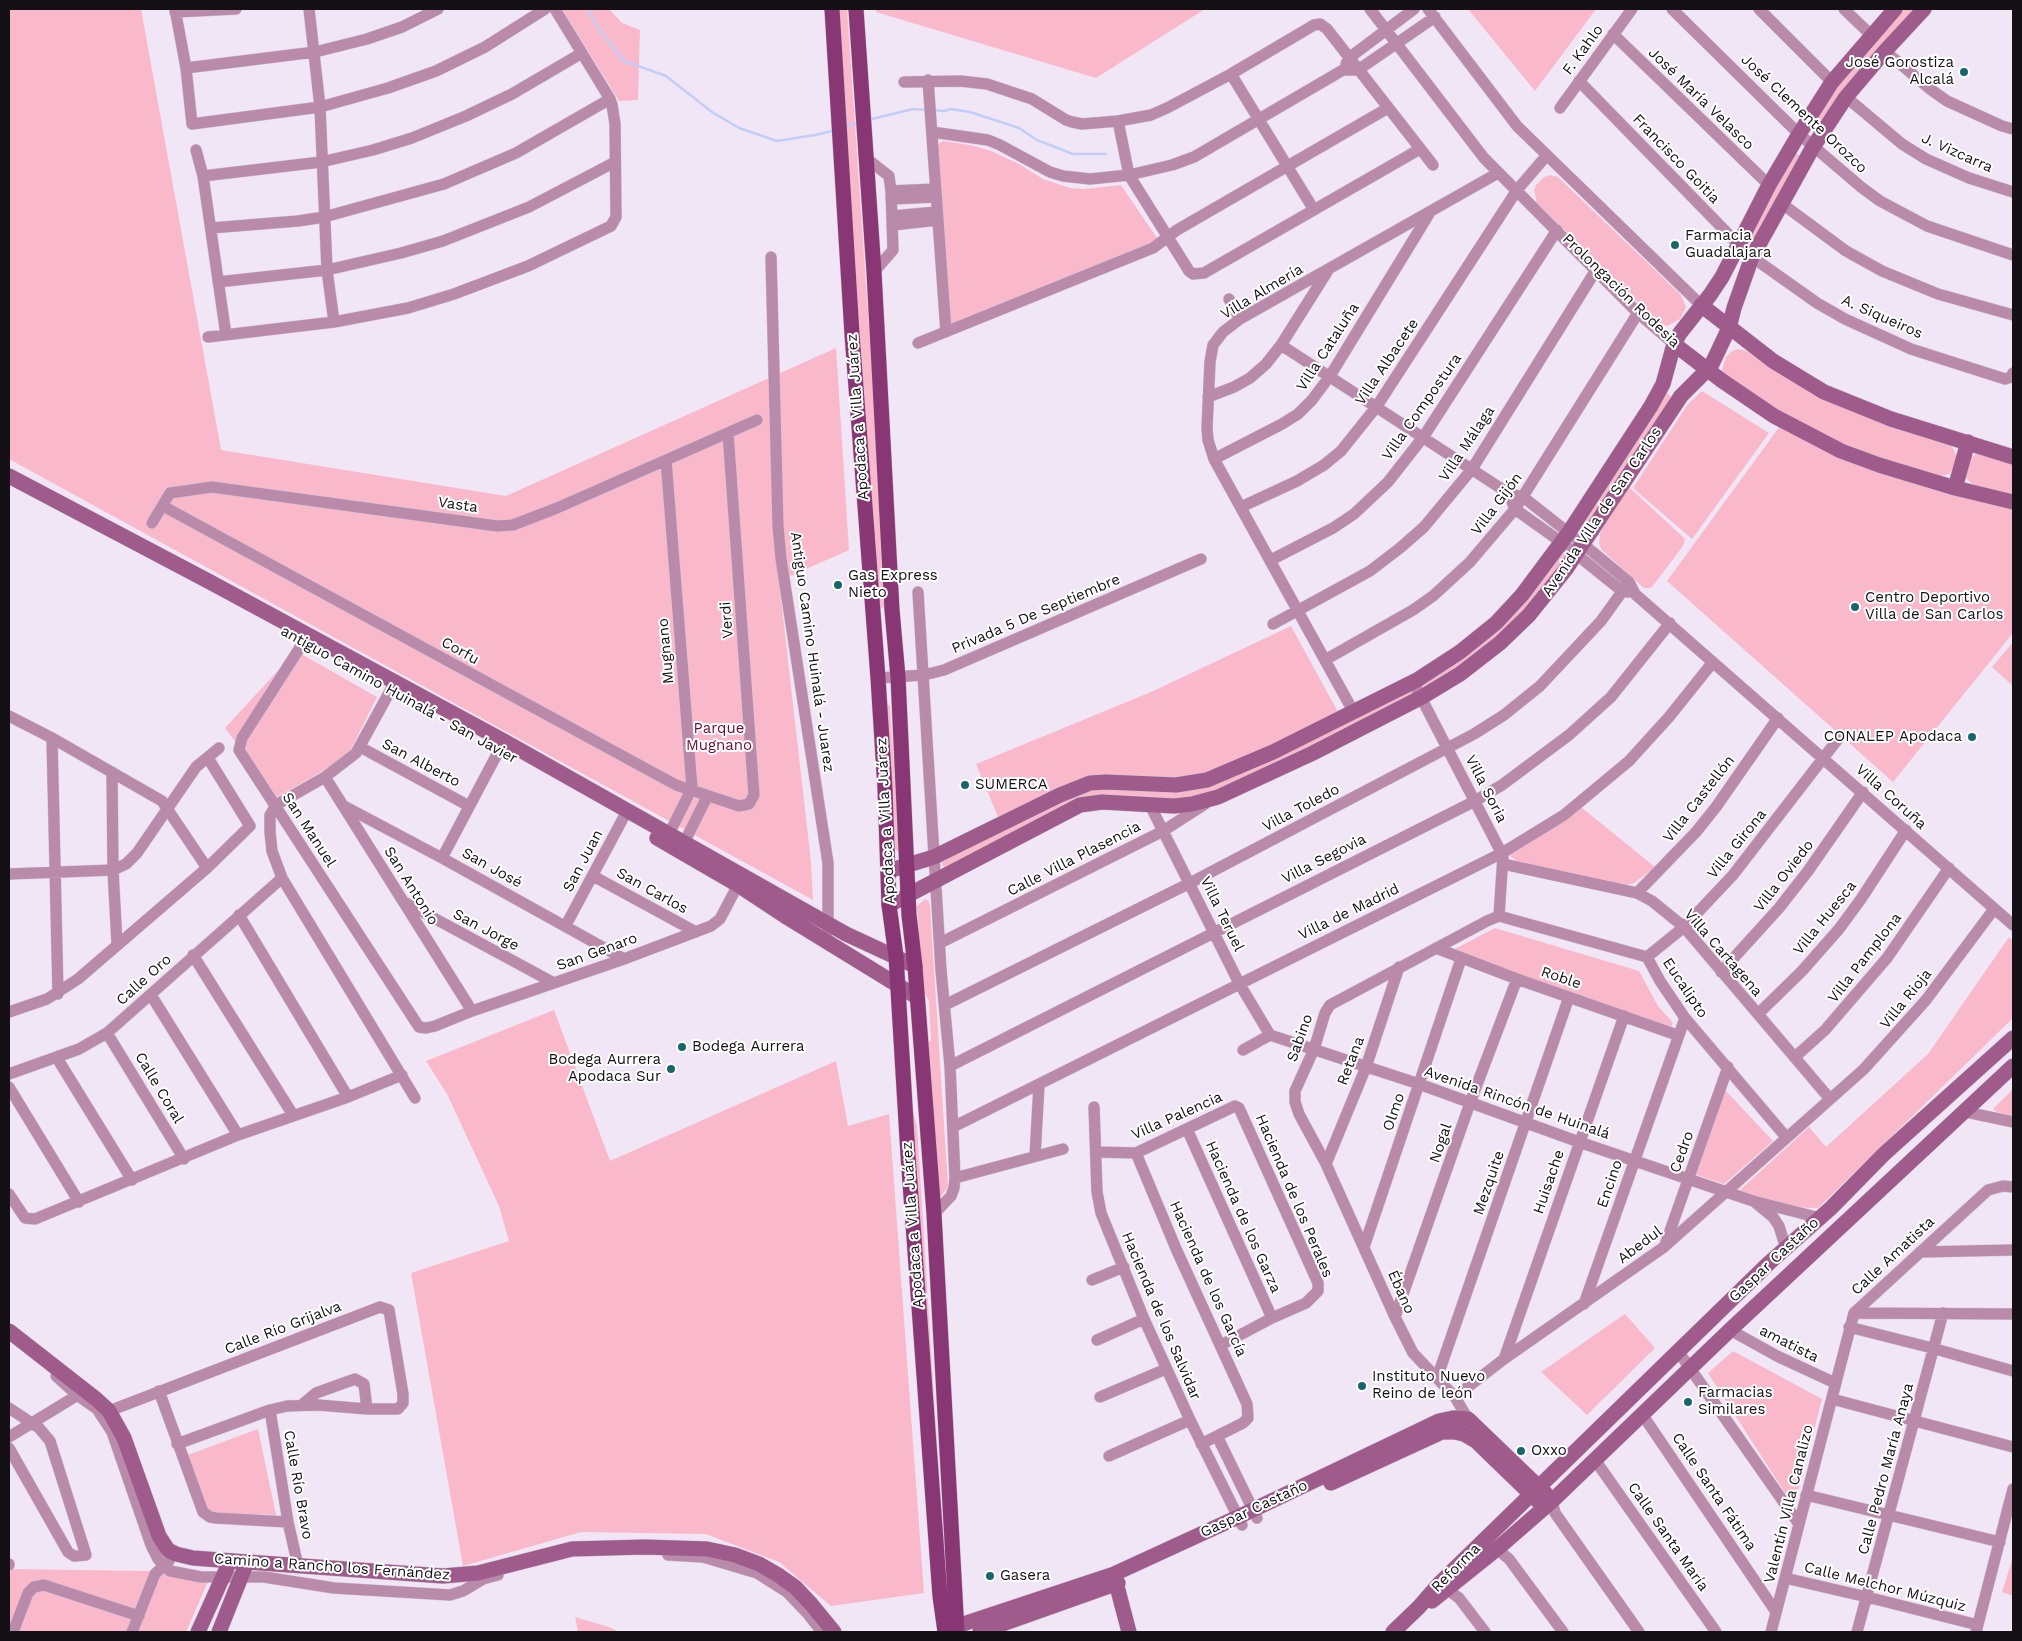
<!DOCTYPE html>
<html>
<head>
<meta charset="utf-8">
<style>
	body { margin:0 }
	#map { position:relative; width:2022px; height:1641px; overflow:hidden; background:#f1e6f5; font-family:"Work Sans",sans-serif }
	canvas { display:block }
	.frame { position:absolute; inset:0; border:10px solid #141015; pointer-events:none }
</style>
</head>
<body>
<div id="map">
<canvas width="2022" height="1641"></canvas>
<div class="frame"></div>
</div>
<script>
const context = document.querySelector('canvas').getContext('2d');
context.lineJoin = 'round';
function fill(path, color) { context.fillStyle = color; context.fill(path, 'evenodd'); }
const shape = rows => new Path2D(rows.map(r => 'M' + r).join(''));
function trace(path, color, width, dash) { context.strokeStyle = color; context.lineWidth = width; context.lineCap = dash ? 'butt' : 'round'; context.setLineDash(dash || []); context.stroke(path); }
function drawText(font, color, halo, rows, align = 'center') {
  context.font = font + ' "Work Sans",sans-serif'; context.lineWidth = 4; context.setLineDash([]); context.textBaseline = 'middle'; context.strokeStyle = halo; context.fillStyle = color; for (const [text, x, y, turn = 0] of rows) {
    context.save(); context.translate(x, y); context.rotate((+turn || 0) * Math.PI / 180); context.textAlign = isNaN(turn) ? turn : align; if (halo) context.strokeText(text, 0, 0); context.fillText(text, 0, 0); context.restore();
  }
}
fill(shape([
	[9,9,141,9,221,450,506,496,836,348,849,550,779,581,811,862,813,900,9,459],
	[562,9,609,9,622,23,640,30,638,100,619,101],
	[836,9,847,9,873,386,884,607,880,608,876,607],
	[876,9,1205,9,1096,78,876,12],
	[1468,9,1596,9,1535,91],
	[1901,9,1913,9,1816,129,1810,130,1829,96],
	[943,141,970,145,991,151,1019,164,1043,179,1070,188,1084,189,1121,185,1157,238,1155,244,953,324,949,323,937,145],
	[1795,153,1801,156,1751,244,1745,240],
	[1550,175,1558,177,1681,295,1686,307,1680,319,1667,326,1660,324,1537,203,1534,190,1536,185,1544,177],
	[1738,349,1746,351,1804,388,1951,445,1955,452,1957,459,1953,468,1949,474,1940,476,1875,458,1793,422,1724,377,1722,369,1726,357,1732,351],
	[1702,391,1769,433,1692,539,1633,488,1688,404],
	[1667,393,1671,397,1670,400,1583,533,1579,532,1578,532],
	[1780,426,1807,441,1937,490,2013,507,2013,633,1893,782,1667,581],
	[1988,453,2013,461,2013,496,1974,486,1967,479,1965,473,1970,459,1976,454],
	[1629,487,1685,539,1683,546,1652,587,1650,588,1644,588,1602,550,1599,544,1600,534,1607,518],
	[1562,551,1567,555,1507,631,1433,687,1244,782,1183,801,1106,796,946,869,942,865,942,860,1039,811,1098,788,1198,788,1447,666],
	[1291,626,1338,712,1215,772,1197,779,1071,785,998,817,976,764,1151,692],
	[2013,642,2013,686,1992,667],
	[296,651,377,697,347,757,277,797,225,728],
	[885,704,889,705,890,707,900,849,898,852,895,849],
	[1581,807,1655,867,1634,883,1621,886,1602,883,1517,861,1510,856,1513,851],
	[925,899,929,901,930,907,948,1187,939,1199,925,1047,931,1040,929,1001,922,988,918,919,917,906],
	[1495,928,1639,971,1658,1006,1673,1023,1670,1029,1451,951],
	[2009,937,2013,941,2013,1018,1818,1208,1780,1207,1739,1191,1809,1127,1826,1147,1928,1054],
	[554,1010,610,1161,836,1061,848,1126,889,1114,924,1593,831,1606,779,1562,706,1534,581,1532,463,1566,411,1273,509,1241,499,1206,447,1094,426,1061],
	[2013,1089,2013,1116,2002,1115,1993,1109],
	[1725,1090,1773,1141,1724,1184,1694,1174],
	[911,1106,917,1126,943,1541],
	[1625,1314,1655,1348,1587,1415,1541,1372],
	[1733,1351,1822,1399,1794,1507,1708,1373],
	[258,1429,276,1515,204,1512,185,1456],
	[2013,1557,2013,1596,2002,1592],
	[12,1569,212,1572,186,1632,9,1632,9,1577],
	[575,1617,609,1627,619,1632,578,1632]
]), '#f9b9cb');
trace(shape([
	[588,9,597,26,624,61,666,76,712,112,739,128,777,141,815,135,832,131],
	[932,110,944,111,951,109,970,112,1019,128,1037,140,1073,154,1106,154],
	[872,119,913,109,927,110],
	[847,126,856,124]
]), '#c2cef8', 2.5);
const street = shape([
	[175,9,186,68],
	[309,9,320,107,327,270,334,322],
	[438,9,402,27,367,39,315,52,186,68,192,124,320,107,388,88,436,71,485,47,545,9],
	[1370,9,1484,158,1638,313,1674,344],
	[1428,9,1517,126,1701,305],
	[1672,9,1799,134,1861,187,1880,201,1927,226,2013,255],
	[1759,9,1832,82],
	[1844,9,1871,35],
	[175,12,236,9],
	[1613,34,1769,185],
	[1885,51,1930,89,1947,101,2002,126,2013,129],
	[1346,64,1349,58,1414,9],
	[1231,74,1314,210],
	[928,80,946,332],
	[1579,81,1738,244,1752,257,1817,303,1845,319,1911,349,2005,379,2011,377,2013,373],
	[904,82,960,81,987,84,1032,99,1066,120,1072,122,1082,124,1118,121,1151,115,1167,108,1231,74,1314,25,1320,24,1327,29,1433,165],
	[1846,97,1902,144,1926,159,1969,178,2013,192],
	[1560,108,1632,9],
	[1118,121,1129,175,1189,271,1193,274,1204,273,1420,149],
	[932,132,988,140,1000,145,1050,172,1063,176,1090,179,1129,175,1172,165,1194,157,1343,70,1358,70,1435,17],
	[196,150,203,176,226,335],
	[866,158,889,176,891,191,893,250,874,272],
	[203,176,321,162,373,150,412,138,466,116,512,94,582,53],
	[891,191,935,189],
	[891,199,936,197],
	[1781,203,1846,251,1882,271,1938,294,2013,315],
	[892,216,937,212],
	[893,225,938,220],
	[211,228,298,221,324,217,444,184,516,153,610,99],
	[771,257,778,526,781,559,828,863,828,924,825,942],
	[218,282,327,270,401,253,443,241,529,207,615,162],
	[1229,299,1240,319],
	[208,337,334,322,408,308,454,294,528,266,611,226,616,217,615,124,612,105,610,99,555,9],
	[918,343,1153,248,1177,230,1388,108],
	[1281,345,1508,493,1523,497,1583,544,1629,582,1635,594,2013,925],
	[1208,397,1234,387,1250,378,1266,364,1281,345,1327,272],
	[1214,459,1282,424,1298,414,1312,400,1330,376,1429,214],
	[666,460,692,788,669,834],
	[1512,502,1515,509,1561,542,1622,591,1628,592],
	[163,506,676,785,739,806,749,804,754,795,728,433],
	[1241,507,1297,481,1324,465,1341,451,1377,406,1517,190,1547,155],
	[152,523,170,493,212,487,497,526,513,525,557,508,757,420],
	[1271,560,1333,528,1354,514,1388,482,1424,436,1557,230],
	[918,592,941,970,950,1066,955,1178],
	[1273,624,1370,571,1400,548,1424,527,1472,469,1596,270],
	[308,635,242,738,239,750,419,1027,426,1028,435,1026,472,1011,624,959,711,926,720,919,741,879],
	[1325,660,1413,610,1433,596,1470,562,1515,509,1638,313],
	[878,678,924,675,944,670,1201,559],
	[395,682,356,753,325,777,276,805,270,815,270,832,272,851,282,878,415,1098],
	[1413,682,1503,856,1499,916],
	[1353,711,1214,459,1208,440,1207,428,1210,362,1213,345,1223,332,1240,319,1498,173],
	[9,716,52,738,162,801,207,868],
	[52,738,58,994],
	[360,747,469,806],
	[112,772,113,870,117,944],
	[325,777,472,1011],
	[1150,805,1239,983,1270,1035],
	[344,806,442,858,624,959],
	[685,841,707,797],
	[442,858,504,741],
	[1503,864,1637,893,1652,901,1684,927,1830,1099],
	[9,874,113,870,126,864,137,853,196,767,219,748],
	[593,876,696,932],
	[1637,893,1696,832,1716,807,1778,718],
	[406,903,554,983],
	[239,915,348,1097],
	[566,925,627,811],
	[940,943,1163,831,1205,804],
	[1436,948,1517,979,1677,1035],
	[193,955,293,1115],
	[1647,957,1684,927,1733,875,1838,739],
	[1721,972,1779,908,1808,871,1863,792],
	[151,995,238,1135],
	[945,1005,1190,883,1474,734,1504,715,1540,686,1601,621,1629,582],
	[9,1012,47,999,78,979,207,868,250,826,208,758],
	[1758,1014,1802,971,1839,929,1861,899,1906,830],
	[107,1033,184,1159],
	[1270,1035,1419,1084,1579,1142,1753,1201,1820,1218],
	[1243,1050,1270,1035],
	[1795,1057,1825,1030,1887,958,1949,868],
	[57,1058,132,1180],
	[950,1066,1475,801,1502,785,1569,735,1611,697,1670,623],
	[9,1074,79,1049,107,1033,282,878],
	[9,1087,79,1202],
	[1094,1107,1097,1192,1101,1213,1144,1319,1190,1420,1242,1525],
	[1966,1112,2013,1122],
	[953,1127,1502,853,1564,815,1629,761,1669,717,1713,662],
	[1187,1129,1272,1318],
	[1096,1152,1136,1153,1235,1106,1239,1108,1318,1283,1318,1291,1306,1303,1272,1318,1221,1345],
	[1136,1153,1177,1251,1247,1404,1248,1418,1243,1423,1201,1444],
	[1035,1156,1039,1085],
	[1326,1164,1366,1067,1399,967],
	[9,1194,25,1218,35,1219,238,1135,348,1097,402,1075],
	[1756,1203,1773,1217,1779,1226,1786,1249],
	[934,1214,951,1196,954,1188,955,1178,1063,1149],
	[1665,1245,1728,1067],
	[1364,1247,1461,959],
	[1920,1252,2013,1250],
	[1092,1280,1124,1267],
	[1584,1304,1685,1018],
	[1854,1313,2013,1314],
	[1395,1317,1470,1103,1517,979],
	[1849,1327,1932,1348,2013,1371],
	[1730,1330,1777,1356,1835,1383],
	[1097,1340,1144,1319],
	[1678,1351,1799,1524],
	[1504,1359,1624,1016],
	[56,1376,77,1395,97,1409,112,1432,151,1545,158,1559,170,1571,201,1577,264,1577,334,1588,450,1595,463,1591,483,1579,498,1575],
	[1437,1378,1569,997],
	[159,1391,203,1512,210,1517,216,1518,288,1522],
	[1100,1397,1166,1369],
	[1455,1397,1504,1359,1664,1247,1864,1069,1926,1000,1994,909],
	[1832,1399,2013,1447],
	[303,1404,316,1393,355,1379,364,1384,367,1409],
	[9,1408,39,1428,50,1441,86,1555,74,1556,68,1552,9,1448],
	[270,1410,288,1522,298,1566],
	[109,1411,380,1307,389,1310,403,1394,403,1403,398,1409,367,1409,318,1405,287,1406,270,1410,177,1444],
	[1642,1414,1776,1612],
	[1468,1419,1455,1397,1413,1353,1395,1317,1326,1164,1299,1114,1295,1102,1295,1091,1314,1049,1325,1013,1330,1005,1487,921,1499,916,1647,957,1660,981,1685,1018,1786,1137],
	[9,1437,81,1393],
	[1218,1438,1257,1518],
	[1109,1456,1190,1420],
	[1595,1460,1716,1632],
	[1806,1495,2000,1542],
	[1552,1501,1555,1513,1639,1632],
	[1485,1539,1509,1559,1563,1632],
	[668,1555,703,1557,757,1573,787,1592,808,1614,822,1632],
	[9,1564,9,1565],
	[1785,1578,1867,1597,1978,1625],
	[1441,1585,1459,1598,1485,1632],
	[13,1632,28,1593,34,1587,44,1585,139,1616],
	[132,1632,155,1574,169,1561],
	[1771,1632,1854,1313,1988,1190,2003,1186,2013,1187],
	[1857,1632,1943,1313],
	[1976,1632,2013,1489]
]);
const secondary = shape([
	[1701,305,1773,361,1824,392,1891,419,2013,457],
	[1674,344,1721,380,1774,416,1841,451,1879,465,1955,488,2013,502],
	[9,476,210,582,504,741,846,934,915,966],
	[1955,488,1968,442],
	[657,838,738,885,785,916],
	[888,871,934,857,1060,795,1090,783,1106,782,1176,785,1207,780,1273,752,1417,680,1460,652,1496,623,1522,595,1569,532,1651,406,1663,384,1674,344,1680,333,1710,295,1722,277,1769,185,1799,134,1832,82,1895,9],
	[889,905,1080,805,1102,802,1174,806,1192,804,1218,797,1313,753,1422,697,1460,674,1500,643,1529,615,1566,569,1681,396,1711,366,1729,328,1734,308,1752,257,1813,147,1846,97,1885,51,1924,9],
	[782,906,785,916,917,997],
	[9,1331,96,1399,109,1411,124,1438,159,1536,168,1550,176,1554,193,1558,247,1562,443,1576,478,1573,572,1549,645,1547,707,1549,735,1555,759,1564,778,1575,795,1587,811,1604,834,1632],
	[1331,1483,1442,1432,1454,1432,1464,1434,1476,1441,1538,1501],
	[1114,1575,1129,1632],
	[1432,1601,1497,1549,1552,1501,1730,1330,2013,1066],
	[945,1630,1114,1574,1238,1517,1439,1421,1453,1418,1468,1419,1546,1494],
	[198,1632,230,1561],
	[219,1632,247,1562],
	[980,1632,1118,1583],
	[1393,1632,1419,1607,1439,1584,1769,1263,1831,1208,1884,1154,2013,1038]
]);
const primary = shape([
	[832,9,852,334,878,678,885,788,889,905,896,956,908,1155,940,1596,945,1632],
	[856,9,874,272,892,610,898,677,909,915,915,966,934,1214,957,1632]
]);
trace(street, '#cec4d1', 12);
trace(secondary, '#cec4d1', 16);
trace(primary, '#cec4d1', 16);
trace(street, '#ba8aab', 11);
trace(secondary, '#9e5b8b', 15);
trace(primary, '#893674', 15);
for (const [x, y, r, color] of [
	[1964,72,5,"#19656e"],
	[1675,245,5,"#19656e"],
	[838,585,5,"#19656e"],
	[1855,607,5,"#19656e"],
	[1972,737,5,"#19656e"],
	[965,785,5,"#19656e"],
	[682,1047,5,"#19656e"],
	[671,1069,5,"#19656e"],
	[1362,1386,5,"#19656e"],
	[1688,1402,5,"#19656e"],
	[1521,1451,5,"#19656e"],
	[990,1576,5,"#19656e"]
]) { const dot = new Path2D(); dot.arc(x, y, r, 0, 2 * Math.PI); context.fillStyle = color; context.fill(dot); trace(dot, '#fff', 2); }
drawText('15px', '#141015', '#fff', [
	["F. Kahlo",1583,50,-54],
	["José María Velasco",1701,99,44],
	["José Clemente Orozco",1804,114,43],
	["J. Vizcarra",1957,153,24],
	["Francisco Goitia",1676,159,46],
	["Prolongación Rodesia",1621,291,44],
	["Villa Almería",1262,292,-31],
	["A. Siqueiros",1882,317,24],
	["Villa Cataluña",1328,347,-57],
	["Villa Albacete",1387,362,-56],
	["Villa Compostura",1422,407,-55],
	["Apodaca a Villa Juárez",858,417,-94],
	["Villa Málaga",1467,444,-56],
	["Villa Gijón",1497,504,-53],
	["Vasta",458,505,8],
	["Avenida Villa de San Carlos",1602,512,-56],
	["Privada 5 De Septiembre",1036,614,-23],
	["Verdi",727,620,-94],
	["Corfu",460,651,29],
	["Mugnano",666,651,-95],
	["Antiguo Camino Huinalá - Juarez",812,652,82],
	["antiguo Camino Huinalá - San Javier",399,695,29],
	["San Alberto",421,763,28],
	["Villa Soria",1486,789,63],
	["Villa Coruña",1891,797,42],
	["Villa Castellón",1699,799,-52],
	["Villa Toledo",1301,808,-28],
	["Apodaca a Villa Juárez",886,821,-93],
	["San Manuel",309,830,57],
	["Villa Girona",1737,844,-51],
	["Calle Villa Plasencia",1074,859,-27],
	["Villa Segovia",1324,859,-27],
	["San Juan",583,861,-62],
	["San José",492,868,29],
	["Villa Oviedo",1784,876,-52],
	["San Antonio",411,886,58],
	["San Carlos",652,891,29],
	["Villa de Madrid",1349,912,-26],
	["Villa Teruel",1222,914,64],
	["Villa Huesca",1825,918,-51],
	["San Jorge",486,930,28],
	["San Genaro",597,952,-20],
	["Villa Cartagena",1723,953,49],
	["Villa Pamplona",1865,958,-52],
	["Roble",1561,978,19],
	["Calle Oro",144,980,-42],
	["Eucalipto",1685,988,56],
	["Villa Rioja",1906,999,-51],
	["Sabino",1300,1038,-70],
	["Retana",1351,1061,-69],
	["Calle Coral",159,1088,59],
	["Avenida Rincón de Huinalá",1517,1103,19],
	["Olmo",1394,1112,-71],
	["Villa Palencia",1177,1116,-24],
	["Nogal",1441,1143,-71],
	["Cedro",1682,1152,-70],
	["Huisache",1549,1182,-71],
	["Mezquite",1489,1183,-71],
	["Encino",1610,1184,-71],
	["Hacienda de los Perales",1294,1196,67],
	["Hacienda de los Garza",1243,1217,66],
	["Apodaca a Villa Juárez",913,1225,-94],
	["Abedul",1640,1245,-37],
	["Calle Amatista",1893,1256,-43],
	["Gaspar Castaño",1774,1260,-43],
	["Hacienda de los García",1208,1279,66],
	["Ébano",1401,1292,66],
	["Hacienda de los Salvidar",1161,1316,67],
	["Calle Río Grijalva",283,1328,-21],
	["amatista",1789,1344,27],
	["Calle Pedro María Anaya",1886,1469,-75],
	["Calle Río Bravo",298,1485,80],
	["Calle Santa Fátima",1714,1492,56],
	["Valentín Villa Canalizo",1789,1504,-76],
	["Gaspar Castaño",1254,1509,-25],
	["Calle Santa María",1668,1537,55],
	["Camino a Rancho los Fernández",332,1567,4],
	["Reforma",1456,1568,-45],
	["Calle Melchor Múzquiz",1885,1587,14]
]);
drawText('15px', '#141015', '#fff', [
	["José Gorostiza",1954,63,"right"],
	["Alcalá",1954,80,"right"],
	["Farmacia",1685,236],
	["Guadalajara",1685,253],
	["Gas Express",848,576],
	["Nieto",848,593],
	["Centro Deportivo",1865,598],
	["Villa de San Carlos",1865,615],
	["CONALEP Apodaca",1962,737,"right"],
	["SUMERCA",975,785],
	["Bodega Aurrera",692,1047],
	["Bodega Aurrera",661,1060,"right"],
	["Apodaca Sur",661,1077,"right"],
	["Instituto Nuevo",1372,1377],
	["Reino de león",1372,1394],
	["Farmacias",1698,1393],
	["Similares",1698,1410],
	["Oxxo",1531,1451],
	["Gasera",1000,1576]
], 'left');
drawText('15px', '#6b0c37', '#fff', [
	["Parque",719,729],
	["Mugnano",719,746]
]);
</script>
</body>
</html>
